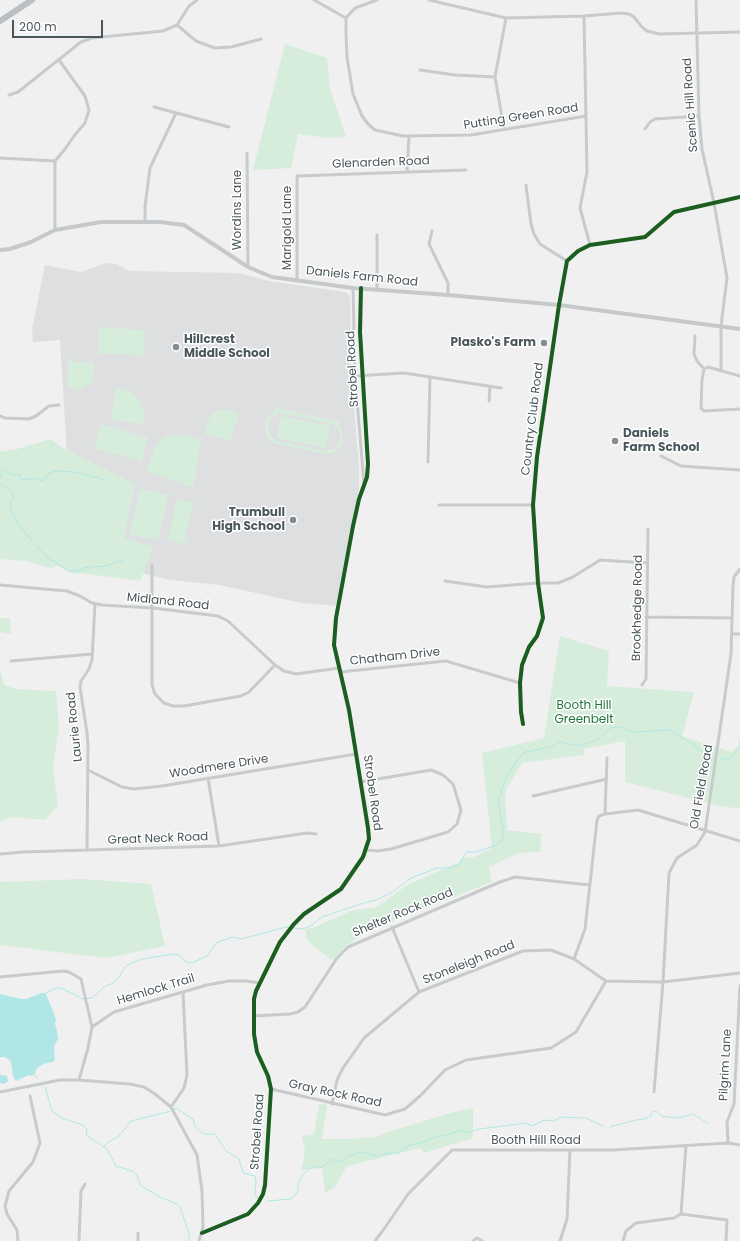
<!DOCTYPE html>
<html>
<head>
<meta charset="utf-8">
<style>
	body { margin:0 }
	#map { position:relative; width:740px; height:1241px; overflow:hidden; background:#f0f0f0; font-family:Poppins,sans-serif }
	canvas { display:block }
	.scale { position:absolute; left:12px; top:20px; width:91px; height:18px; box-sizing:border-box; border:2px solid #49565b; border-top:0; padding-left:5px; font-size:12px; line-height:14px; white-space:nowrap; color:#49565b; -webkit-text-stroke:3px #fff; paint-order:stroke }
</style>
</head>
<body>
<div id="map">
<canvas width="740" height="1241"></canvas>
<div class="scale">200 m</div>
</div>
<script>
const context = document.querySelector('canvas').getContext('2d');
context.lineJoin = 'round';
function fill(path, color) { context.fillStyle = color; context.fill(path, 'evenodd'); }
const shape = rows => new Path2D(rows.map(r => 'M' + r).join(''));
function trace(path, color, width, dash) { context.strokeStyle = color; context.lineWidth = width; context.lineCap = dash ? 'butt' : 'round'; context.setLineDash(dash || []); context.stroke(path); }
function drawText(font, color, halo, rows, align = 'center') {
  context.font = font + ' Poppins,sans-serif'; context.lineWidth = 3; context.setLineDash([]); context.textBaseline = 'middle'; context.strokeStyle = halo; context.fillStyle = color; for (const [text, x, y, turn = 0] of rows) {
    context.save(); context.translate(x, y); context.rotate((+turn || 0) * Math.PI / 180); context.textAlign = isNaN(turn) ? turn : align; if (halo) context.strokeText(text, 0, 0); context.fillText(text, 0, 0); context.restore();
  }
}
fill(shape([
	[106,263,116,264,129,271,238,273,269,281,346,292,350,296,351,371,359,466,359,489,336,606,302,603,219,585,170,580,133,571,68,472,60,340,33,342,32,329,45,265,81,272]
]), '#dedfe0');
fill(shape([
	[285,44,327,58,330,88,346,137,328,138,298,134,291,168,253,170],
	[99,327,145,330,144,356,98,353],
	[70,359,73,362,94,363,94,371,92,381,84,388,74,389,68,387,69,365,67,361],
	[118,387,131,392,139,400,144,410,144,424,114,420,112,418,114,399],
	[274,407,340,422,339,425,342,431,343,437,341,446,334,452,325,454,273,443,267,437,264,426,267,418,275,411],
	[280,413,333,424,337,427,340,433,340,440,338,444,333,449,325,451,276,441,269,434,268,424,271,417],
	[218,410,233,411,239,415,231,439,228,440,205,434,207,424,212,414],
	[281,416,330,426,326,448,277,438],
	[101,424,148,438,142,462,94,448],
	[178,435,191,436,201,440,194,484,191,487,148,472,148,464,157,443,164,437],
	[51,439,63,448,135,484,124,538,154,547,140,581,80,573,73,574,58,566,51,568,26,561,0,559,0,452,17,449],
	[140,489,168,495,158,540,130,534],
	[177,499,193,503,184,544,168,540],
	[0,618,10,618,11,634,0,632],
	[560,636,609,651,607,686,694,692,682,736,732,752,740,744,740,809,716,805,625,782,625,741,584,749,584,755,522,763,505,792,507,830,542,834,540,852,519,853,489,867,492,882,367,931,346,946,332,960,315,948,306,938,306,929,315,927,353,910,374,908,384,902,407,885,460,862,461,859,474,857,492,848,482,753,544,738],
	[0,668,4,685,16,689,56,691,59,727,53,767,58,806,45,820,11,817,0,822],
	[82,879,151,884,165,946,105,958,0,945,0,882],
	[319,1104,327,1105,322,1139,346,1139,376,1137,391,1131,450,1113,473,1108,473,1138,424,1153,420,1148,347,1166,337,1184,334,1188,325,1193,322,1168,301,1170,305,1152,302,1136,314,1134]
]), '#d7eddc');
fill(shape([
	[41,993,45,993,47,996,56,1019,55,1024,57,1031,58,1039,54,1046,55,1060,53,1062,46,1063,38,1067,36,1070,34,1075,31,1076,29,1075,16,1081,13,1076,11,1062,8,1059,4,1057,0,1057,0,994,22,999,27,999],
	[0,1075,7,1076,8,1081,4,1084,0,1083]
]), '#b0e6e6');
trace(shape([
	[0,476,1,478,1,472,3,469,12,475,20,475,22,480,35,478,43,481,47,477,49,473,56,471,74,472,106,480],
	[2,484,10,490,13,494,14,499,10,503,10,508,18,524,33,542],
	[36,545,47,557,69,571,81,570,85,567,89,568,92,566,98,567,109,565,120,561,124,563],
	[740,740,740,745],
	[721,759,730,759,740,747],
	[44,994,57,988,61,988,83,999,92,998,104,987,113,983,119,977,125,967,132,963,142,959,173,954,179,955,183,960,189,963,194,962,207,956,216,943,232,937,241,939,286,927,303,929,312,925,322,917,364,903,376,900,391,893,411,878,437,868,451,868,461,863,464,855,467,852,477,852,496,845,502,840,504,834,498,800,506,778,517,760,525,752,550,747,560,742,579,746,599,739,610,728,620,727,632,732,669,730,694,745,706,756,713,758],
	[35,1075,38,1079],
	[45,1087,52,1111,62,1118,83,1125,87,1129,86,1135,107,1149,116,1166,132,1171,137,1175,140,1185,160,1197,177,1204,180,1207,189,1233,189,1241],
	[174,1109,177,1108,182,1112,194,1120,194,1125,201,1132,204,1134,215,1134,226,1151,239,1159,243,1173,255,1176,256,1181,255,1191,255,1195,259,1199],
	[610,1127,636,1120,644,1119,651,1116,652,1112,656,1111,662,1116,668,1117,679,1118,692,1114,700,1118,708,1124],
	[103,1147,108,1142,118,1137,131,1121,171,1111],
	[268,1201,291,1199,298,1192,298,1185,303,1174,311,1168,316,1166,320,1168,333,1159,339,1162,351,1155,361,1152,377,1156,389,1153,399,1153,410,1145,421,1143,435,1137,446,1135,461,1130,467,1133,479,1129,518,1124,526,1123,531,1126,545,1120,553,1121,562,1117,586,1118,603,1126]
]), '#b0e6e6', 1);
const highway = shape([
	[0,21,32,0]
]);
trace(highway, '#b6bbbe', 6);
trace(shape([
	[314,0,346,18],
	[377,0,355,8,346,18,346,35,347,57,353,94,362,116,368,124,375,130,403,136,471,135,586,116],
	[429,0,506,18,584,16,621,13,629,14,634,17,642,27,647,31,659,34,740,32],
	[696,0,699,116,702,149,714,203,727,278,721,326,721,371],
	[584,16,587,172,580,208,590,245],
	[177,25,196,41,215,48,231,47,261,39],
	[420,70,455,75,495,77],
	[9,95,18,92,81,42,92,38,163,31,177,25,189,6,197,0],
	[154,107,229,127],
	[504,129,495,77,506,18],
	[645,129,650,122,655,119,699,116],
	[247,153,248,267],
	[0,158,55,161],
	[55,161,65,149,74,136,85,123,89,110,85,96,59,60],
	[55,161,55,230],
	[407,171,409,136],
	[526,185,531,224,534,234,540,244,567,261],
	[145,222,145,206,150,168,176,113],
	[432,231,429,244,448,283,448,295],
	[377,235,377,289],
	[297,280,297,176,466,170],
	[353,288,355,376,364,484],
	[695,336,694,354,697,361,704,369],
	[355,376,404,373,501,388],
	[740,376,708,367,704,369,702,380,701,408,704,411,740,409],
	[489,401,490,387],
	[0,416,5,418,29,419,36,416,49,406,59,405],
	[661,456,681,466,740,470],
	[428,462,430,377],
	[439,505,533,505],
	[152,565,152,685,155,694,164,703,173,706,184,706,241,696,249,692,275,665],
	[445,581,487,587,538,583,558,583,573,577,600,560,647,563],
	[0,585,67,591,80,596,92,603,102,605,153,608,218,616,228,621,275,665,284,671,296,674,339,668],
	[646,617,732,618],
	[732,634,740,634],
	[11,661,92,654],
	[340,672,446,661,520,683],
	[642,685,646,679,648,529],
	[523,724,521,712,520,683,522,665,529,647,537,636,543,618,538,583,533,505,537,457,559,305,567,261,578,251,590,245,645,237,674,212,740,197],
	[88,770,122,787,134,789,162,786,356,754],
	[208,778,219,846],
	[360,782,431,770,443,775,453,784,461,810,457,824,448,832,391,849,378,851,366,850],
	[533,796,607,779],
	[605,814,607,758],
	[87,850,88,746,87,733,80,687,81,681,89,669,92,660,95,604],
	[0,854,23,852,219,846,307,833,316,834],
	[392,927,419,992],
	[574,959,585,929,597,820,599,816,605,814,638,810,740,841],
	[0,977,63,971,69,972,81,979,92,1027],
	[253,1016,290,1014,298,1012,305,1007,337,958,348,947,500,882,515,877,590,885],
	[79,1080,88,1048,92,1027,114,1012,207,985,229,981,246,981,260,983],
	[271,1089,385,1115,405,1109,420,1096,445,1070,466,1060,551,1048,576,1032,606,981],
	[0,1092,60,1080,79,1080,130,1084,144,1087,155,1094,171,1107,197,1155,202,1191,203,1227,199,1241],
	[654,1092,663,982,669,873,677,858,697,845,705,832,731,654,733,586,734,577,740,569],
	[332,1104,337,1080,343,1068,364,1038,419,992,523,951,551,950,574,959,606,981,663,982,740,973],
	[171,1107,184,1088,187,1075,183,992],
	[728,1143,727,1122,734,1104,740,986],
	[686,1145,681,1214,727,1220,726,1241],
	[202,1233,248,1214,258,1203,263,1194,265,1185,271,1089,268,1076,257,1052,254,1034,254,999,256,991,280,942,294,924,304,914,341,889,363,857,369,839,368,828,349,710,334,645,336,618,353,526,359,499,367,477,368,464,360,332,361,288],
	[18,1241,17,1230,7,1214,5,1206,9,1191,33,1162,40,1143,30,1096],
	[79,1241,81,1191,85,1184],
	[138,1241,138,1233],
	[375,1241,384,1229,408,1194,452,1150,613,1150,728,1143,740,1145],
	[473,1241,477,1238,482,1241],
	[560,1241,567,1219,570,1150],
	[623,1241,626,1231,636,1223,674,1218,681,1214]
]), '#c8cbcb', 3);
trace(shape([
	[0,250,10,249,31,242,55,230,101,222,160,222,184,225,248,267,272,277,353,288,448,295,559,305,740,329]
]), '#c6c9cb', 4);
trace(highway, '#bac0c3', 4.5);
trace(shape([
	[523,724,521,712,520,683,522,665,529,647,537,636,543,618,538,583,533,505,537,457,559,305,567,261,578,251,590,245,645,237,674,212,740,197],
	[202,1233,248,1214,258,1203,263,1194,265,1185,271,1089,268,1076,257,1052,254,1034,254,999,256,991,280,942,294,924,304,914,341,889,363,857,369,839,368,828,349,710,334,645,336,618,353,526,359,499,367,477,368,464,360,332,361,288]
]), '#1b5e20', 4);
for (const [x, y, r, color] of [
	[544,343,4,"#838c8f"],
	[176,347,4,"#838c8f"],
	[615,441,4,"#838c8f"],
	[293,520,4,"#838c8f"]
]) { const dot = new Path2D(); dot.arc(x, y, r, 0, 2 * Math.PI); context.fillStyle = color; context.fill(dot); trace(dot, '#fff', 1.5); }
drawText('12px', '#49565b', '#fff', [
	["Scenic Hill Road",691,105,-94],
	["Putting Green Road",521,117,-9],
	["Glenarden Road",381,163,-2],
	["Wordins Lane",238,210,-90],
	["Marigold Lane",288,228,-90],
	["Daniels Farm Road",362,277,6],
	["Strobel Road",353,369,-93],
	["Country Club Road",533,419,-83],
	["Midland Road",168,602,6],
	["Brookhedge Road",638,608,-89],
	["Chatham Drive",395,657,-6],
	["Laurie Road",75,727,-96],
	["Woodmere Drive",219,767,-9],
	["Old Field Road",702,787,-80],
	["Strobel Road",372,793,82],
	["Great Neck Road",158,839,-2],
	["Shelter Rock Road",403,913,-23],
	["Stoneleigh Road",469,963,-22],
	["Hemlock Trail",156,990,-17],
	["Pilgrim Lane",726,1065,-87],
	["Gray Rock Road",335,1094,12],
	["Strobel Road",258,1132,-86],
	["Booth Hill Road",536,1141]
]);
drawText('bold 12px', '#49565b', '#fff', [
	["Hillcrest",184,340],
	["Middle School",184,354],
	["Plasko's Farm",536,343,"right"],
	["Daniels",623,434],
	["Farm School",623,448],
	["Trumbull",285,513,"right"],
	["High School",285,527,"right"]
], 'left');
drawText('12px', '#22743b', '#fff', [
	["Booth Hill",584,706],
	["Greenbelt",584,720]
]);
</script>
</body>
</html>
